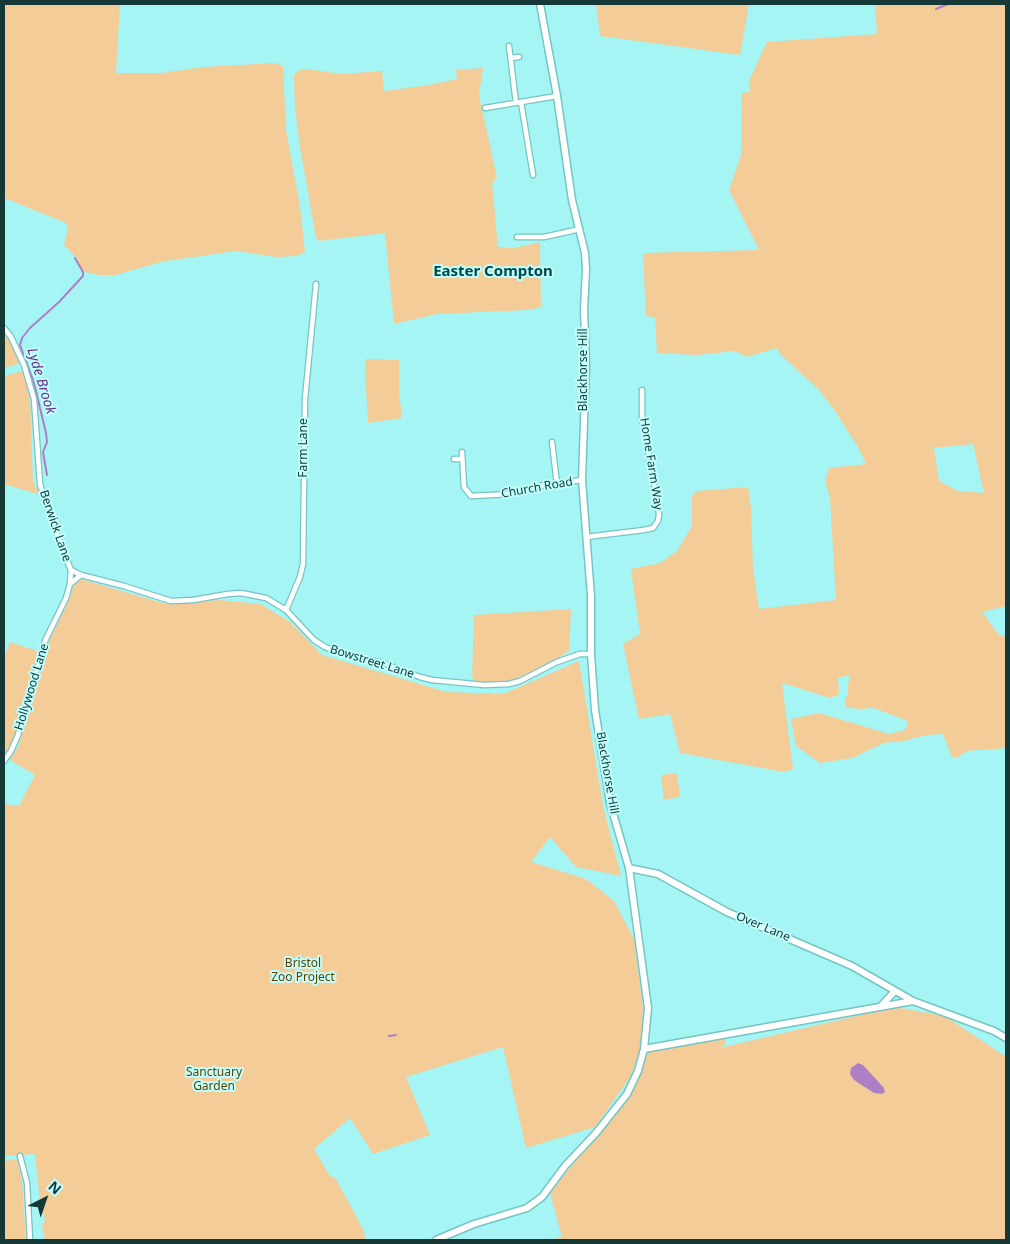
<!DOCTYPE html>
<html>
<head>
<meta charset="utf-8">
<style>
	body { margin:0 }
	#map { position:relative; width:1010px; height:1244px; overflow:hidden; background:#a4f5f3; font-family:"Noto Sans",sans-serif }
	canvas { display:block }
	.frame { position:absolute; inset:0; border:5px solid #163837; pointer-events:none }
	.north { position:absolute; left:20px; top:1174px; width:50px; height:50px; -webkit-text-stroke:4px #bffffd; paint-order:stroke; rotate:41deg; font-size:14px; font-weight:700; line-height:20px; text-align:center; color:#163837 }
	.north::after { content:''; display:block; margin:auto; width:18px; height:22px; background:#163837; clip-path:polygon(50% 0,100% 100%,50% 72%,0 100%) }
</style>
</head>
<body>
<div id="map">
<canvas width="1010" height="1244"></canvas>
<div class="frame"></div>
<div class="north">N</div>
</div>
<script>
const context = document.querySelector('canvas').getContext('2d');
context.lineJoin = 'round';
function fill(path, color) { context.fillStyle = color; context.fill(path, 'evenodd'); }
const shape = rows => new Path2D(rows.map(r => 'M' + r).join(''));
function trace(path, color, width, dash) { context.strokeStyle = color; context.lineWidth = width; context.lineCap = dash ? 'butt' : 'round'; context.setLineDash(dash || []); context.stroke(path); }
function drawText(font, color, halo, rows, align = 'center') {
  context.font = font + ' "Noto Sans",sans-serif'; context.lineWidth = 4; context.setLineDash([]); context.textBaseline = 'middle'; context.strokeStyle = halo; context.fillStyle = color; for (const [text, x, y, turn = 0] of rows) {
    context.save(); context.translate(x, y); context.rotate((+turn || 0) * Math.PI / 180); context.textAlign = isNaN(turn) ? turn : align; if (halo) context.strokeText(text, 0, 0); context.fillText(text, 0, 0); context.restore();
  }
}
fill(shape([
	[4,4,120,4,116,73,161,73,204,67,275,63,283,66,286,130,300,207,305,251,298,256,276,257,236,251,215,254,165,261,115,275,98,275,82,271,77,258,64,245,68,228,66,223,4,198],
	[596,4,749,4,740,55,600,36],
	[875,4,1006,4,1006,606,982,612,999,635,1006,637,1006,748,967,751,958,757,952,757,943,734,927,735,903,741,884,743,852,758,820,763,796,746,791,719,819,713,889,734,905,730,908,721,874,708,858,709,846,707,845,700,848,694,848,685,850,675,838,678,839,694,830,698,782,683,793,769,784,772,680,753,670,714,639,719,623,644,640,634,631,569,660,563,677,551,692,526,692,496,697,491,748,487,751,508,753,569,759,609,836,600,830,498,825,481,829,468,866,464,858,447,835,411,819,390,780,354,777,348,747,357,735,351,697,355,657,353,655,317,646,316,643,253,759,250,729,190,741,155,742,93,750,92,749,81,767,42,877,34],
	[973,444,984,493,958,491,939,481,934,448],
	[483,68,479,95,497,178,492,183,498,247,515,248,540,242,541,307,527,310,437,314,394,324,385,233,319,241,316,238,300,147,295,108,294,75,299,70,306,69,342,74,382,71,384,91,429,85,457,79,456,70],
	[4,334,9,339,20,363,4,368],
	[366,359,399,360,399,392,402,418,368,423,365,373],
	[23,371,30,398,33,482,41,495,7,485,4,486,4,376],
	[77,578,166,604,220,600,260,604,289,621,322,655,446,692,503,694,579,661,603,806,621,876,576,867,550,837,531,862,586,879,614,901,634,939,643,1008,640,1048,631,1076,595,1127,526,1148,503,1047,406,1077,430,1135,373,1154,350,1118,314,1149,330,1176,336,1179,364,1231,365,1240,45,1240,42,1226,45,1220,44,1214,41,1211,35,1154,4,1156,4,804,19,806,35,775,10,760,19,745,47,645,64,611],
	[571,609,569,651,545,666,508,682,476,682,472,677,474,615],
	[10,642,40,652,13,742,6,755,4,753,4,658],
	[677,773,680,797,664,800,661,775],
	[895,1007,945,1016,1006,1057,1006,1240,551,1240,562,1237,550,1193,634,1087,648,1052,726,1037,724,1046,715,1049],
	[17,1159,22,1181,26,1240,4,1240,4,1161]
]), '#f4cc98');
fill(shape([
	[858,1063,863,1065,884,1088,885,1092,882,1094,874,1093,854,1080,850,1074,851,1068]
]), '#ae7fc5');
trace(shape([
	[936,9,948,4],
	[47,475,43,452,47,442,46,433,34,383,20,345,22,338,30,328,59,302,83,276,83,272,75,258],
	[389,1036,396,1035]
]), '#ae7fc5', 2);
const street = shape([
	[509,46,516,103],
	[511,58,519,57],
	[521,102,533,175],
	[485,108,557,96],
	[517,237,544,237,580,229],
	[4,328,11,337,24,365,34,399,40,484,47,507,68,563,71,570,81,575,124,586,171,601,193,600,228,594,241,593,266,598,286,610,314,640,325,647,340,653,383,663,420,677,432,680,484,685,509,684,520,681,557,662,580,654,591,654],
	[552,442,557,484],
	[462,452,464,487,471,496,511,494,540,486,582,480],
	[454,459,462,459],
	[586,537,644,530,653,528,658,521,659,515,658,506,642,419,642,390],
	[70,584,81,575],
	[286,610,300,577,303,564,305,399,316,284],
	[4,761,11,751,18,735,45,641,66,598,70,584,71,570],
	[20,1156,27,1183,30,1240]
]);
const secondary = shape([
	[629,868,658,874,727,912,852,966,913,1001,994,1031,1006,1038],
	[882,1005,895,991],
	[644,1049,913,1001],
	[436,1240,474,1224,527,1208,542,1197,565,1166,596,1133,627,1094,638,1071,644,1049,648,1008,629,868,610,803,595,710,591,654,591,596,582,480,586,364,584,310,586,269,585,253,572,200,557,96,540,4]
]);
trace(street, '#75c5c4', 7);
trace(secondary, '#75c5c4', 9);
trace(street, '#fff', 4.5);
trace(secondary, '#fff', 6);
drawText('12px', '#163837', '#bffffd', [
	["Blackhorse Hill",584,370,-90],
	["Farm Lane",304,448,-90],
	["Home Farm Way",651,464,81],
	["Church Road",537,488,-10],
	["Berwick Lane",55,526,71],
	["Bowstreet Lane",372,662,17],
	["Hollywood Lane",32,687,-73],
	["Blackhorse Hill",607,773,80],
	["Over Lane",763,927,23]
]);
drawText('12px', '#644101', '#bffffd', [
	["Bristol",303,964],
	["Zoo Project",303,978],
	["Sanctuary",214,1073],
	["Garden",214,1087]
]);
drawText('italic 14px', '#692f83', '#bffffd', [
	["Lyde Brook",41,381,73]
]);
drawText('bold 15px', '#004a49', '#bffffd', [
	["Easter Compton",493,272]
]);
</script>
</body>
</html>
